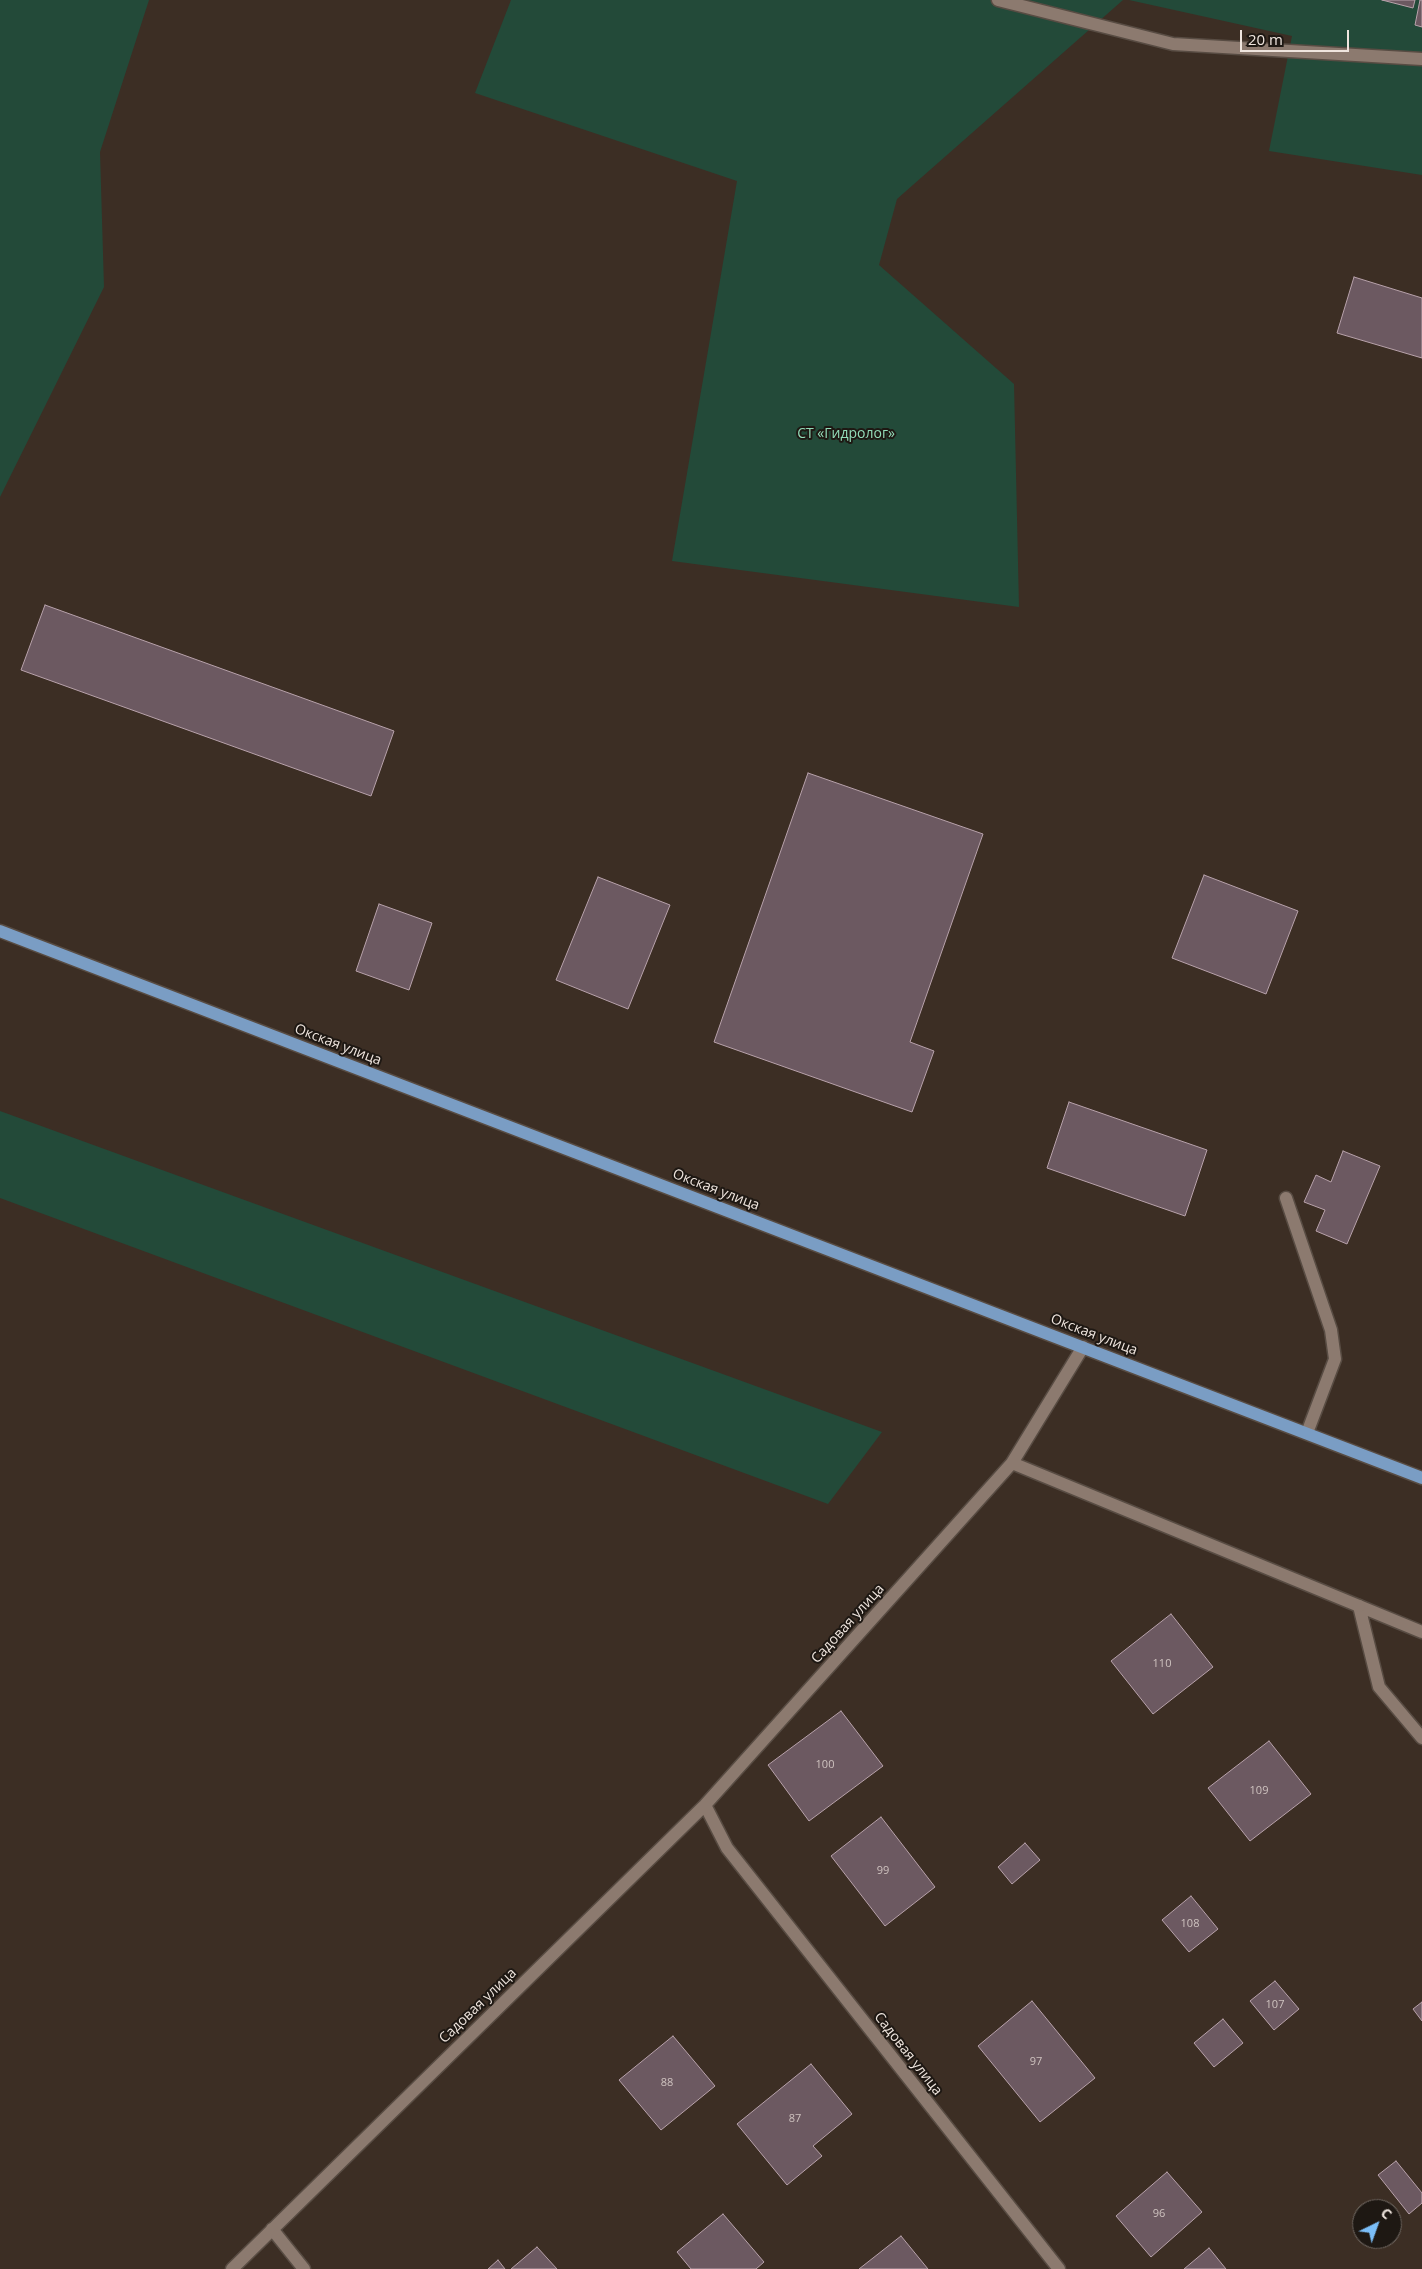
<!DOCTYPE html>
<html>
<head>
<meta charset="utf-8">
<style>
	body { margin:0 }
	#map { position:relative; width:1422px; height:2269px; overflow:hidden; background:#3c2e24; font-family:"Open Sans",sans-serif }
	canvas { display:block }
	.north { position:absolute; left:1352px; top:2199px; width:50px; height:50px; box-sizing:border-box; background:#1e1813; border:1px solid #726a64; border-radius:50%; rotate:42deg; font-size:14px; font-weight:700; line-height:20px; text-align:center; color:#efe5de }
	.north::after { content:''; display:block; margin:auto; width:18px; height:22px; background:#7bbef8; clip-path:polygon(50% 0,100% 100%,50% 72%,0 100%) }
	.scale { position:absolute; left:1240px; top:30px; width:109px; height:22px; box-sizing:border-box; border:2px solid #efe5de; border-top:0; padding-left:6px; font-size:15px; line-height:18px; white-space:nowrap; color:#efe5de; -webkit-text-stroke:4px #1e1813; paint-order:stroke }
</style>
</head>
<body>
<div id="map">
<canvas width="1422" height="2269"></canvas>
<div class="north">С</div>
<div class="scale">20 m</div>
</div>
<script>
const context = document.querySelector('canvas').getContext('2d');
context.lineJoin = 'round';
function fill(path, color) { context.fillStyle = color; context.fill(path, 'evenodd'); }
const shape = rows => new Path2D(rows.map(r => 'M' + r).join(''));
function trace(path, color, width, dash) { context.strokeStyle = color; context.lineWidth = width; context.lineCap = dash ? 'butt' : 'round'; context.setLineDash(dash || []); context.stroke(path); }
function drawText(font, color, halo, rows, align = 'center') {
  context.font = font + ' "Open Sans",sans-serif'; context.lineWidth = 4; context.setLineDash([]); context.textBaseline = 'middle'; context.strokeStyle = halo; context.fillStyle = color; for (const [text, x, y, turn = 0] of rows) {
    context.save(); context.translate(x, y); context.rotate((+turn || 0) * Math.PI / 180); context.textAlign = isNaN(turn) ? turn : align; if (halo) context.strokeText(text, 0, 0); context.fillText(text, 0, 0); context.restore();
  }
}
fill(shape([
	[0,0,149,0,100,152,104,287,0,497],
	[511,0,1123,0,897,199,879,265,1014,384,1019,607,672,561,737,181,475,93],
	[1129,0,1422,0,1422,175,1269,151,1292,36],
	[0,1111,882,1432,828,1504,0,1198]
]), '#234a39');
const building = shape([
	[1382,0,1415,0,1413,8,1382,0],
	[1420,0,1422,0,1422,27,1415,25,1420,0],
	[1354,277,1422,298,1422,358,1337,333,1354,277],
	[45,605,394,731,371,796,21,670,45,605],
	[808,773,983,834,910,1042,934,1051,912,1112,714,1042,808,773],
	[1204,875,1298,911,1266,994,1172,958,1204,875],
	[598,877,670,905,628,1009,556,980,598,877],
	[379,904,432,923,409,990,356,971,379,904],
	[1069,1102,1207,1150,1185,1216,1047,1168,1069,1102],
	[1343,1151,1380,1166,1347,1244,1316,1231,1325,1210,1304,1202,1316,1175,1331,1182,1343,1151],
	[1171,1614,1213,1667,1153,1714,1111,1661,1171,1614],
	[841,1711,883,1766,809,1821,768,1765,841,1711],
	[1269,1741,1311,1794,1250,1841,1208,1788,1269,1741],
	[881,1817,935,1887,885,1926,831,1856,881,1817],
	[1025,1843,1040,1860,1012,1884,998,1867,1025,1843],
	[1191,1896,1218,1929,1189,1952,1162,1920,1191,1896],
	[1275,1981,1299,2009,1274,2030,1250,2001,1275,1981],
	[1032,2001,1095,2078,1040,2122,978,2046,1032,2001],
	[1422,2002,1422,2021,1413,2009,1422,2002],
	[1223,2019,1243,2043,1214,2067,1194,2043,1223,2019],
	[673,2036,715,2086,661,2130,619,2080,673,2036],
	[811,2064,852,2114,813,2146,822,2156,787,2185,737,2124,811,2064],
	[1396,2161,1422,2193,1422,2203,1409,2214,1378,2175,1396,2161],
	[1167,2172,1202,2212,1151,2257,1116,2216,1167,2172],
	[723,2214,764,2262,756,2269,691,2269,677,2252,723,2214],
	[901,2236,928,2269,859,2269,901,2236],
	[537,2247,557,2269,511,2269,537,2247],
	[1209,2248,1226,2269,1184,2269,1209,2248],
	[498,2260,505,2269,488,2269,498,2260]
]);
fill(building, '#6c5961');
trace(building, '#b8a2ab', 1);
const service = shape([
	[1286,1198,1331,1330,1335,1359,1307,1433],
	[1359,1606,1379,1687,1422,1738],
	[1359,1606,1422,1632]
]);
const minor = shape([
	[998,0,1173,44,1422,59],
	[1012,1463,1359,1606],
	[705,1805,727,1848,1059,2269],
	[272,2229,304,2269],
	[232,2269,705,1805,1012,1463,1083,1347]
]);
const primary = shape([
	[0,931,1422,1478]
]);
trace(service, '#584c43', 15);
trace(minor, '#584c43', 15);
trace(primary, '#584c43', 15);
trace(service, '#8c7a6f', 12);
trace(minor, '#8c7a6f', 12);
trace(primary, '#7a9dc4', 12);
drawText('11px', '#cec2bf', null, [
	["110",1162,1664],
	["100",825,1765],
	["109",1259,1791],
	["99",883,1871],
	["108",1190,1924],
	["107",1275,2005],
	["97",1036,2062],
	["88",667,2083],
	["87",795,2119],
	["96",1159,2214]
]);
drawText('14px', '#93dcb9', '#1e1813', [
	["СТ «Гидролог»",846,434]
]);
drawText('14px', '#efe5de', '#1e1813', [
	["Окская улица",338,1045,21],
	["Окская улица",716,1190,21],
	["Окская улица",1094,1335,21],
	["Садовая улица",848,1624,-48],
	["Садовая улица",478,2006,-44],
	["Садовая улица",908,2054,52]
]);
</script>
</body>
</html>
